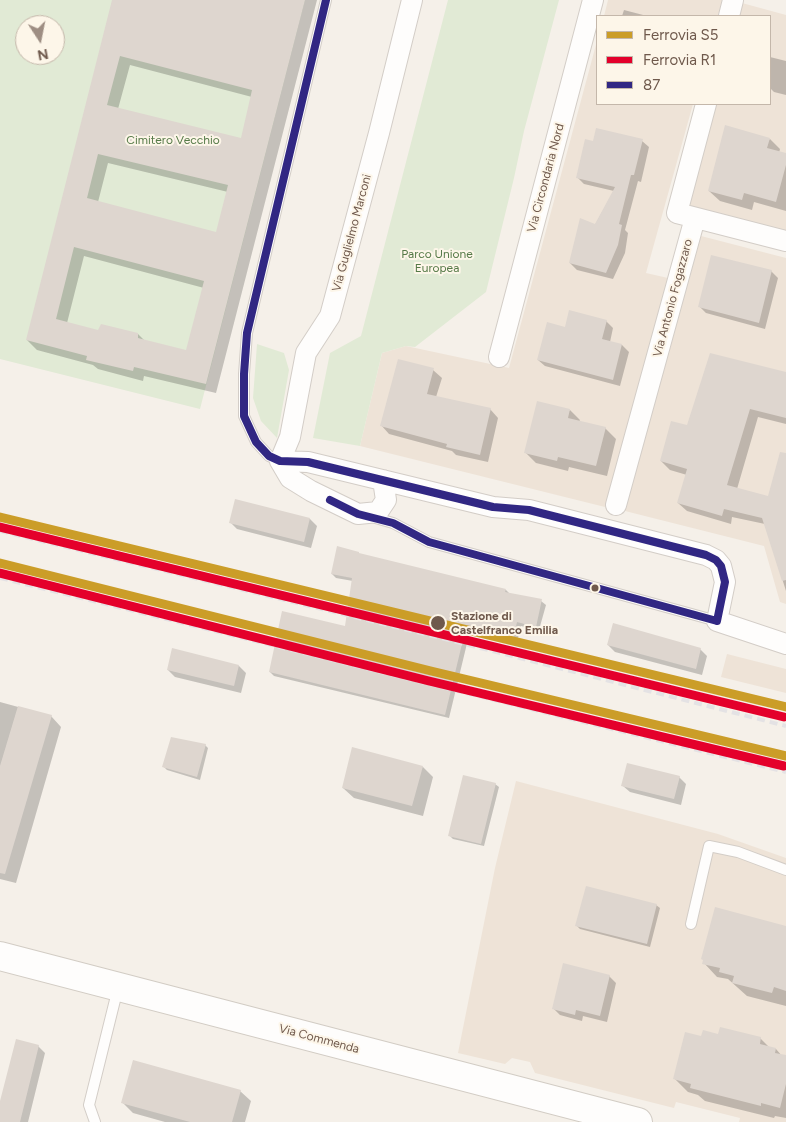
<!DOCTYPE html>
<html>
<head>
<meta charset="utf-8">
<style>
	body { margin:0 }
	#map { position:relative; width:786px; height:1122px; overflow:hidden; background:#f5f0e9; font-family:Figtree,sans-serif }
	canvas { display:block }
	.legend { position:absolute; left:596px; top:15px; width:175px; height:90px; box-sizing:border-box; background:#fdf6e9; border:1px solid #c4b7aa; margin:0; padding:6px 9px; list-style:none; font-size:15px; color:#6f594c }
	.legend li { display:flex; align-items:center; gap:10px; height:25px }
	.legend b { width:25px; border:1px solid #c4b7aa }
	.north { position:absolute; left:15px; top:15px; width:50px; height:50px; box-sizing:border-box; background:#fdf6e9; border:1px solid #c4b7aa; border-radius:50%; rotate:169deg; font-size:14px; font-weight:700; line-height:20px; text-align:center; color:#6f594c }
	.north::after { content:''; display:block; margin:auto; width:18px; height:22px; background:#9e8e83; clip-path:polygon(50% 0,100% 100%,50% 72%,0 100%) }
</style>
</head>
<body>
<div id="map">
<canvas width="786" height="1122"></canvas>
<ul class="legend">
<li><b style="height:6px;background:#cb9d28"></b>Ferrovia S5</li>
<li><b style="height:6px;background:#e4002b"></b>Ferrovia R1</li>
<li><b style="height:6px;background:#312783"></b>87</li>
</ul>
<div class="north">N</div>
</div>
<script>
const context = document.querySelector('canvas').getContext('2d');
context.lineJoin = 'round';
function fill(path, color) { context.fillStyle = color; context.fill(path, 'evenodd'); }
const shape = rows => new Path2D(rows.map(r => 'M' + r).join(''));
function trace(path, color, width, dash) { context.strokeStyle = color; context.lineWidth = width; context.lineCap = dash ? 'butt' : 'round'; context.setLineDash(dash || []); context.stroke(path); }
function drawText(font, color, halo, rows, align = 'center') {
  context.font = font + ' Figtree,sans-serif'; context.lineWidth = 4; context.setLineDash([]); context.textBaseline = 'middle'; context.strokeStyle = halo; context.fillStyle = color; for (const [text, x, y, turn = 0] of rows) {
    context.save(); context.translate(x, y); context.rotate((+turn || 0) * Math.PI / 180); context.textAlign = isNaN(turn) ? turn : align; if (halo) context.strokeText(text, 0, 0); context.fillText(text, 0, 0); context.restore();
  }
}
fill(shape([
	[608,0,722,0,718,16,604,16],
	[742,3,786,15,786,235,687,211,715,104,770,104,770,16,739,16],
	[597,41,597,104,693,104,646,273,668,278,605,507,360,446,382,353,406,346,509,368],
	[701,236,786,258,786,604,780,602,764,546,625,511],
	[727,654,786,669,786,693,721,677],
	[516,781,718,834,786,858,786,1122,739,1122,740,1118,676,1102,674,1108,535,1073,530,1062,512,1058,505,1064,458,1053,495,868]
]), '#eee3d7');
fill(shape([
	[0,0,305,0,200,409,0,359],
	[25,25,55,25,55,55,25,55],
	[448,0,559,0,524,131,514,178,486,292,415,347,406,346,382,353,360,446,313,438,330,353,361,336],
	[257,344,284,353,289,370,277,438,261,421,253,398]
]), '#e1ead5');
fill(shape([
	[113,0,317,0,216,393,144,376,143,381,98,369,93,365,37,350,27,340],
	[130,65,252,97,242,139,118,109],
	[108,163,228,192,217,234,98,202],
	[84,256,204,288,187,352,145,341,138,334,99,332,67,323],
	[624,10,647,16,622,16],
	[770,57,786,61,786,95,774,92,770,88],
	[770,139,780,149,779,153,786,154,786,211,754,202,752,210,720,201,709,191],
	[642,141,649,147,641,182,638,181,625,230,628,233,625,253,613,279,577,270,570,263,595,225,614,191,584,184,577,177,594,142],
	[771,271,778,278,765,329,706,313,699,306],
	[606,321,613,328,610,342,622,345,629,352,620,386,545,366,538,360,566,328],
	[433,370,442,378,436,397,490,409,498,418,488,462,456,455,452,451,389,434,381,425],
	[786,373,786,424,758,417,737,489,769,497,786,460,786,591,765,524,732,517,731,524,687,511,678,503,687,475,670,470,661,461,688,427],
	[570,410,580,420,579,422,605,428,616,439,607,476,569,467,568,471,536,463,526,453],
	[236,500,310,519,317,526,311,548,237,529,230,522],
	[361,555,506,590,510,594,541,601,546,605,539,630,521,626,517,642,470,631,449,718,274,676,270,672,346,627,353,581,336,578,332,574],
	[608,645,700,649,707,656,702,675,615,652],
	[239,666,246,673,241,693,175,677,168,670],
	[0,702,51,716,61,727,16,883,0,879],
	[205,745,208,748,200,780,167,770,164,767],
	[423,767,433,777,423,816,354,798,343,788],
	[679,777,686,784,681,805,630,792,623,786],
	[495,784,499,787,484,846,453,839,450,836],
	[656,905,660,908,650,947,580,929,577,926],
	[786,927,786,1006,747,996,728,979,717,977,704,963],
	[609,976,616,983,607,1022,583,1016,582,1021,560,1015,553,1008],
	[719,1036,760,1038,770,1048,776,1049,782,1056,786,1057,786,1118,775,1116,774,1118,705,1101,698,1095,688,1092,675,1079,702,1037],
	[38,1046,45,1053,28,1122,0,1122,0,1106],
	[240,1091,251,1101,245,1122,165,1122,133,1113,122,1102]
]), '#0003');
fill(shape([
	[112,0,305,0,206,384,134,367,133,371,86,360,87,356,26,340],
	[120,56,252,90,241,138,107,105],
	[98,154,228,185,216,232,87,198],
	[74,247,204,281,186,350,138,338,138,333,101,324,98,330,56,319],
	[725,125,770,138,767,148,786,153,786,165,776,202,744,193,742,200,708,191],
	[596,128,643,139,634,175,631,175,619,224,622,225,618,245,606,273,569,263,580,218,595,224,615,187,576,178,585,139,593,141],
	[711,255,772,270,759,323,698,307],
	[569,310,607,320,602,339,622,344,613,380,537,360,547,322,565,327],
	[710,353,786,372,786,418,750,409,727,485,768,496,780,452,786,453,786,580,782,581,762,518,724,509,722,516,677,503,687,469,660,461,671,421,687,425],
	[398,359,434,368,427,394,491,408,480,455,446,447,447,444,380,426],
	[537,401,570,409,568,418,606,427,596,466,558,457,557,461,524,453],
	[235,499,310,518,304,542,229,523],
	[337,546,359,552,359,553,506,589,505,592,542,599,536,627,517,622,513,639,466,627,445,715,269,672,282,611,345,626,352,578,331,574],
	[613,623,701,648,696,669,607,645],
	[172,648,239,665,234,686,167,670],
	[18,706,52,715,5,874,0,873,0,766],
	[171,737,206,744,197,777,162,767],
	[352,747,423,766,412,806,342,788],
	[627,763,680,776,674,799,621,786],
	[463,775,496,783,481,844,448,836],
	[586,886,657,904,647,944,575,926],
	[715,907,786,926,786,991,774,987,772,993,732,983,734,976,719,972,720,968,702,964,703,960,701,959],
	[563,963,610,975,600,1016,576,1010,575,1015,552,1009],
	[720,1027,761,1037,760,1044,776,1048,775,1053,786,1055,786,1084,780,1108,761,1103,761,1106,690,1088,691,1084,673,1079,685,1032,701,1036,703,1030,718,1034],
	[16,1039,39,1045,20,1122,0,1122,0,1101],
	[133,1060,241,1090,232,1122,190,1122,121,1103]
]), '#ded6cf');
const lane = shape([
	[280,461,269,456,256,442,244,416,244,374,247,333,326,0],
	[372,517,393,523,429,542,717,621],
	[691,924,709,846,738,852,786,870],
	[95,1122,89,1105,118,988]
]);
const street = shape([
	[729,16,733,0],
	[706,104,677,213,786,241],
	[499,357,593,0],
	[280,461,308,462,493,507,529,510,706,555,716,560,721,566,725,582,717,621,786,644],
	[280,461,290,437,306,353,330,316,379,133,412,0],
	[280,461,290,478,311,491,358,514,378,512,386,500,383,480],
	[616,505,695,218]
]);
const secondary = shape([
	[0,956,638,1122]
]);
trace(lane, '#d3cdc7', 12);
trace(street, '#d3cdc7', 22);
trace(secondary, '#d2ccc4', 30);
trace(lane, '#fefdfc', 10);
trace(street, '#fefdfc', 20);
trace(secondary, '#fefdfc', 28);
trace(shape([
	[0,531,437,637,786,726],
	[0,578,786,772]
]), '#e4e2e4', 4, [8, 5]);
trace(shape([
	[326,0,247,333,244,374,244,416,256,442,269,456,280,461,308,462,493,507,529,510,706,555,716,560,721,566,725,582,717,621],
	[330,500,358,514,393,523,429,542,717,621]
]), '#312783', 8);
trace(shape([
	[0,517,786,707],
	[0,563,431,671,786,756]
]), '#cb9d28', 9);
trace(shape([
	[0,527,784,717],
	[0,573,429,681,784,766]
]), '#e4002b', 9);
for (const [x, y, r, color] of [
	[595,588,4.5,"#6f594c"],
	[438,623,8,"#6f594c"]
]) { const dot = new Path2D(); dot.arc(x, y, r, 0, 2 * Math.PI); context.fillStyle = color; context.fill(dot); trace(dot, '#fdf6e9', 2); }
drawText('12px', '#567a48', '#fdf6e9', [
	["Cimitero Vecchio",173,140],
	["Parco Unione",437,254],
	["Europea",437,268]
]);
drawText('12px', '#6f594c', '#fdf6e9', [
	["Via Circondaria Nord",546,178,-75],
	["Via Guglielmo Marconi",352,233,-75],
	["Via Antonio Fogazzaro",673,298,-75],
	["Via Commenda",319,1039,15]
]);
drawText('bold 12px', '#6f594c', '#fdf6e9', [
	["Stazione di",451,616],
	["Castelfranco Emilia",451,630]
], 'left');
</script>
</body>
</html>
